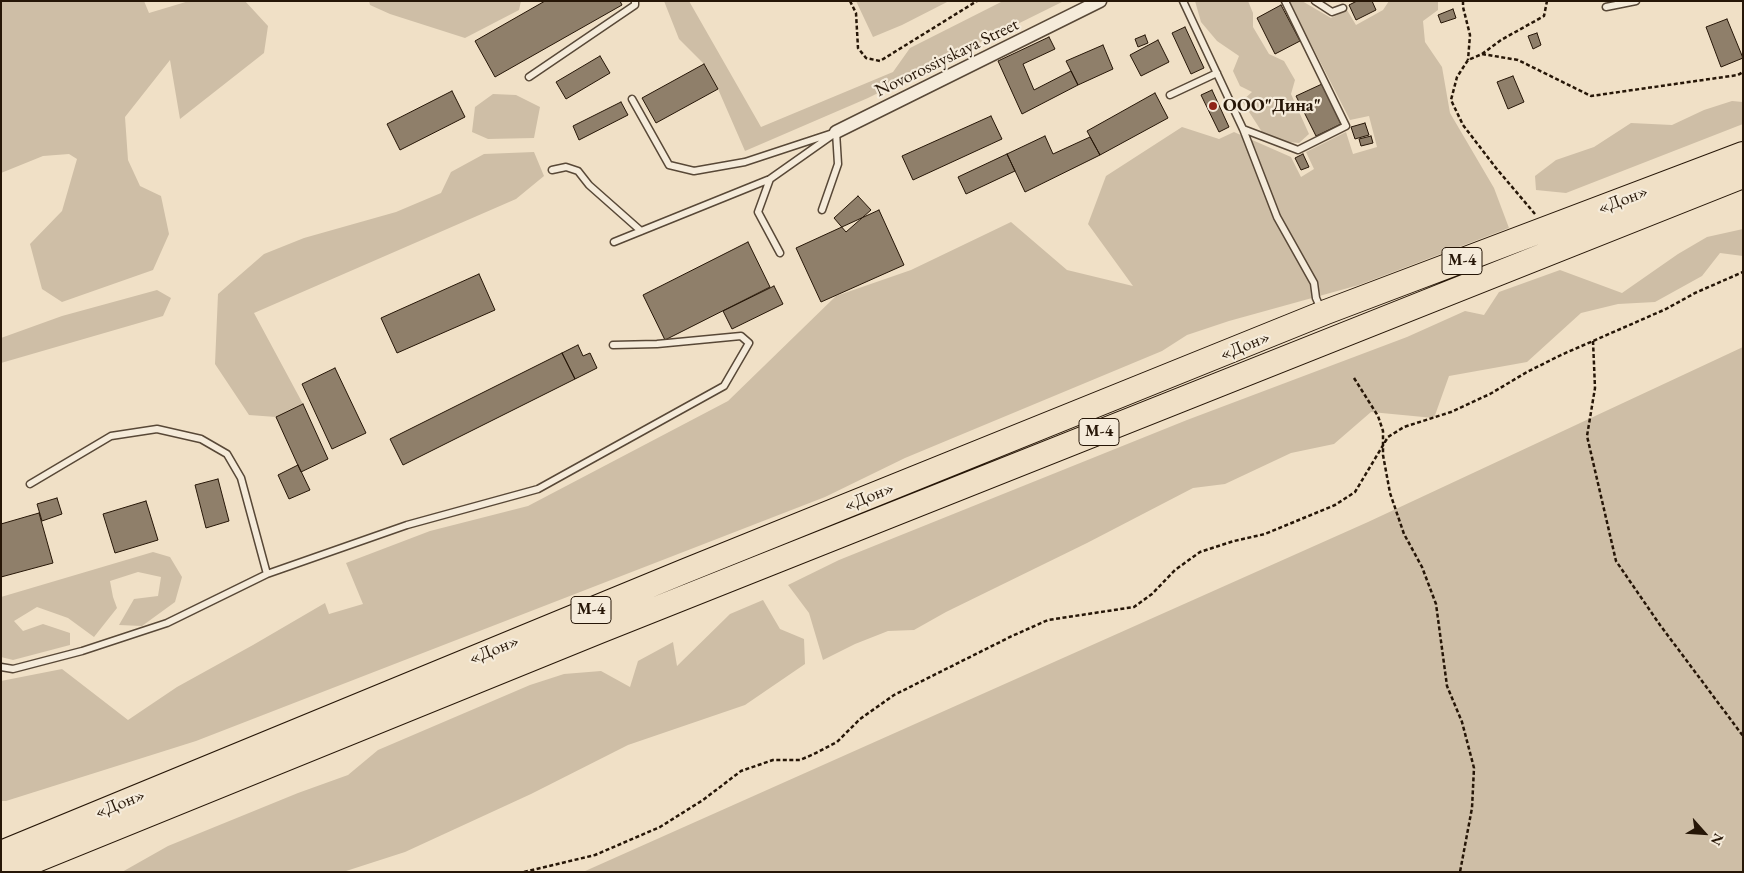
<!DOCTYPE html>
<html>
<head>
<meta charset="utf-8">
<style>
	body { margin:0 }
	#map { position:relative; width:1744px; height:873px; overflow:hidden; background:#f0e0c6; font-family:"EB Garamond",serif }
	canvas { display:block }
	.frame { position:absolute; inset:0; border:2px solid #261607; pointer-events:none }
	.north { position:absolute; left:1679px; top:808px; width:50px; height:50px; -webkit-text-stroke:4px #f5ebda; paint-order:stroke; rotate:116deg; font-size:14px; font-weight:700; line-height:20px; text-align:center; color:#261607 }
	.north::after { content:''; display:block; margin:auto; width:18px; height:22px; background:#261607; clip-path:polygon(50% 0,100% 100%,50% 72%,0 100%) }
</style>
</head>
<body>
<div id="map">
<canvas width="1744" height="873"></canvas>
<div class="frame"></div>
<div class="north">N</div>
</div>
<script>
const context = document.querySelector('canvas').getContext('2d');
context.lineJoin = 'round';
function fill(path, color) { context.fillStyle = color; context.fill(path, 'evenodd'); }
const shape = rows => new Path2D(rows.map(r => 'M' + r).join(''));
function trace(path, color, width, dash) { context.strokeStyle = color; context.lineWidth = width; context.lineCap = dash ? 'butt' : 'round'; context.setLineDash(dash || []); context.stroke(path); }
function drawText(font, color, halo, rows, align = 'center') {
  context.font = font + ' "EB Garamond",serif'; context.lineWidth = 4.5; context.setLineDash([]); context.textBaseline = 'middle'; context.strokeStyle = halo; context.fillStyle = color; for (const [text, x, y, turn = 0] of rows) {
    context.save(); context.translate(x, y); context.rotate((+turn || 0) * Math.PI / 180); context.textAlign = isNaN(turn) ? turn : align; if (halo) context.strokeText(text, 0, 0); context.fillText(text, 0, 0); context.restore();
  }
}
fill(shape([
	[1,1,144,1,149,13,189,1,245,1,268,26,264,53,180,119,170,60,125,117,128,160,140,186,161,196,169,234,153,270,62,302,42,289,30,244,62,211,77,159,69,154,43,156,1,173],
	[369,1,521,1,519,10,465,38,390,14,370,5],
	[664,1,689,1,761,127,893,72,910,48,1003,1,1064,1,868,98,745,151,718,89,704,64,679,39],
	[856,1,949,1,902,25,873,37],
	[1195,1,1248,1,1253,13,1253,27,1269,54,1284,61,1295,80,1291,94,1309,134,1299,143,1288,142,1262,132,1242,101,1252,92,1240,86,1233,71,1239,56,1217,41,1201,22],
	[1289,1,1302,1,1331,18,1347,10,1356,25,1383,10,1389,1,1438,1,1438,10,1423,21,1425,42,1442,67,1450,113,1494,188,1509,228,1359,285,1229,321,1187,335,1162,351,905,458,825,497,196,741,6,801,1,801,1,681,62,669,128,720,177,687,253,645,325,603,329,614,363,604,346,563,430,531,528,506,728,401,836,296,911,270,1011,222,1067,270,1133,286,1088,224,1106,176,1182,127,1219,139,1234,132,1291,157,1301,177,1314,169,1306,152,1346,132,1353,154,1377,147,1369,116,1350,120],
	[493,94,516,95,540,107,534,138,488,139,472,132,475,107],
	[1732,101,1743,102,1743,124,1566,193,1536,190,1535,176,1556,160,1594,147,1631,123,1672,125,1704,110],
	[534,152,544,176,516,199,254,313,303,404,276,417,249,415,215,364,218,294,264,254,304,238,396,212,441,193,451,172,484,154],
	[1743,229,1743,256,1720,253,1702,276,1655,302,1618,304,1581,313,1527,362,1449,376,1434,418,1371,412,1334,444,1291,453,1225,484,1193,488,1087,543,946,612,914,630,888,631,855,644,823,660,809,613,788,585,839,560,1187,420,1407,337,1465,311,1484,315,1499,292,1560,270,1622,293,1678,254,1707,237],
	[157,290,171,298,163,316,1,363,1,338,62,316],
	[1743,347,1743,872,583,872,1368,522],
	[153,552,170,557,182,577,175,602,142,626,119,625,134,599,158,596,161,577,138,572,110,581,113,597,117,608,94,637,68,618,37,607,14,621,23,631,43,624,70,633,70,645,13,660,1,657,1,597],
	[763,600,780,629,804,639,805,664,745,705,628,745,531,794,405,852,343,872,122,872,168,846,298,793,348,775,378,750,530,685,564,674,601,671,630,687,638,661,673,642,677,666,730,614]
]), '#cebea6');
const building = shape([
	[545,1,620,1,622,5,495,77,475,41,545,1],
	[1357,1,1372,1,1376,10,1356,20,1349,5,1357,1],
	[1281,5,1300,41,1275,54,1257,18,1281,5],
	[1453,9,1456,18,1441,23,1438,15,1453,9],
	[1727,19,1743,58,1721,67,1706,27,1727,19],
	[1185,27,1204,68,1191,74,1172,33,1185,27],
	[1537,33,1541,45,1533,49,1528,36,1537,33],
	[1145,35,1148,43,1138,47,1135,39,1145,35],
	[1049,37,1055,49,1023,64,1034,90,1071,71,1078,85,1022,114,998,61,1049,37],
	[1158,40,1169,62,1141,76,1130,55,1158,40],
	[1103,45,1113,69,1078,85,1066,61,1103,45],
	[600,56,610,73,566,99,556,82,600,56],
	[704,64,718,89,656,123,642,98,704,64],
	[1513,76,1524,102,1508,109,1497,82,1513,76],
	[1322,84,1341,124,1316,136,1296,96,1322,84],
	[1212,90,1229,127,1219,132,1201,95,1212,90],
	[452,91,465,117,400,150,387,124,452,91],
	[1155,93,1168,118,1100,155,1087,131,1155,93],
	[621,102,628,115,579,140,573,126,621,102],
	[991,116,1002,139,913,180,902,156,991,116],
	[1365,123,1369,135,1355,139,1351,127,1365,123],
	[1045,136,1053,154,1090,137,1100,155,1025,192,1007,154,1045,136],
	[1371,136,1373,143,1361,146,1359,139,1371,136],
	[1007,154,1015,171,966,194,958,177,1007,154],
	[1303,154,1309,167,1301,170,1295,158,1303,154],
	[858,196,871,210,846,232,834,218,858,196],
	[879,210,904,265,821,302,796,248,879,210],
	[748,242,770,287,665,340,643,295,748,242],
	[479,274,495,310,397,353,381,318,479,274],
	[774,286,783,304,732,329,723,311,774,286],
	[578,345,583,356,590,353,597,368,575,379,562,353,578,345],
	[562,353,575,379,403,465,390,439,562,353],
	[335,368,366,433,332,449,302,384,335,368],
	[303,404,328,459,301,472,276,417,303,404],
	[298,465,310,490,289,499,278,475,298,465],
	[218,479,229,521,206,528,195,485,218,479],
	[57,498,62,514,42,521,37,504,57,498],
	[146,501,158,540,115,553,103,514,146,501],
	[39,513,53,563,1,577,1,524,39,513]
]);
fill(building, '#8f7f6a');
trace(building, '#261607', 1);
const lane = shape([
	[1183,1,1243,129,1277,217,1314,283,1316,298,1321,309],
	[1315,1,1332,12,1343,8],
	[1606,7,1636,1],
	[529,77,635,5,635,1],
	[1170,95,1217,73],
	[632,99,669,165,694,171,745,162,836,132],
	[1243,129,1298,150,1346,126,1285,1],
	[552,170,566,167,578,171,589,185,641,231],
	[770,179,758,212,780,253],
	[822,210,838,164,836,132],
	[614,242,770,179,831,136],
	[30,484,111,436,157,429,201,439,227,454,241,478,267,574],
	[1,667,13,669,82,651,167,623,267,574,407,525,538,489,724,386,749,343,741,336,657,344,613,345]
]);
const street = shape([
	[836,132,1100,1]
]);
const highway = shape([
	[1,853,685,571,1326,312,1743,154],
	[7,872,600,631,1743,176]
]);
trace(lane, '#584837', 9);
trace(street, '#584837', 15);
trace(highway, '#261607', 26);
trace(shape([
	[850,1,856,13,858,48,866,58,880,61,977,1],
	[1463,1,1463,7,1470,35,1468,60],
	[1482,54,1501,40,1544,16,1547,1],
	[1535,214,1496,168,1463,125,1451,100,1457,77,1468,60,1482,54,1518,60,1591,96,1738,75,1743,72],
	[1593,341,1595,388,1587,436,1616,561,1660,625,1743,736],
	[1354,378,1378,416,1383,431,1383,455,1390,493,1404,534,1422,567,1436,604,1447,686,1462,722,1474,768,1472,808,1460,872],
	[524,872,595,855,660,827,703,800,741,771,773,760,800,760,814,754,837,742,860,719,894,695,1012,636,1048,620,1134,607,1152,594,1175,570,1200,552,1234,541,1265,534,1335,505,1355,492,1388,437,1404,427,1451,412,1490,394,1527,372,1561,355,1666,309,1695,293,1743,272]
]), '#261607', 2.5, [4, 2.5]);
trace(lane, '#f5ebda', 6);
trace(street, '#f5ebda', 12);
trace(highway, '#f0e0c6', 24);
for (const [x, y, r, color] of [
	[1213,106,5,"#8f2418"]
]) { const dot = new Path2D(); dot.arc(x, y, r, 0, 2 * Math.PI); context.fillStyle = color; context.fill(dot); trace(dot, '#f5ebda', 2); }
for (const [x, y, w] of [
	[1462,261,40],
	[1099,432,40],
	[591,610,40]
]) { const box = new Path2D(); box.roundRect(x - w / 2, y - 13.5, w, 27, 4); context.fillStyle = '#f5ebda'; context.fill(box); trace(box, '#261607', 1); }
drawText('bold 16px', '#261607', null, [
	["М-4",1462,261],
	["М-4",1099,432],
	["М-4",591,610]
]);
drawText('18px', '#261607', '#f5ebda', [
	["Novorossiyskaya Street",947,58,-26],
	["«Дон»",1623,200,-21],
	["«Дон»",1245,346,-22],
	["«Дон»",869,497,-22],
	["«Дон»",494,650,-22],
	["«Дон»",120,804,-22]
]);
drawText('bold 18px', '#261607', '#f5ebda', [
	["ООО\"Дина\"",1223,106]
], 'left');
</script>
</body>
</html>
